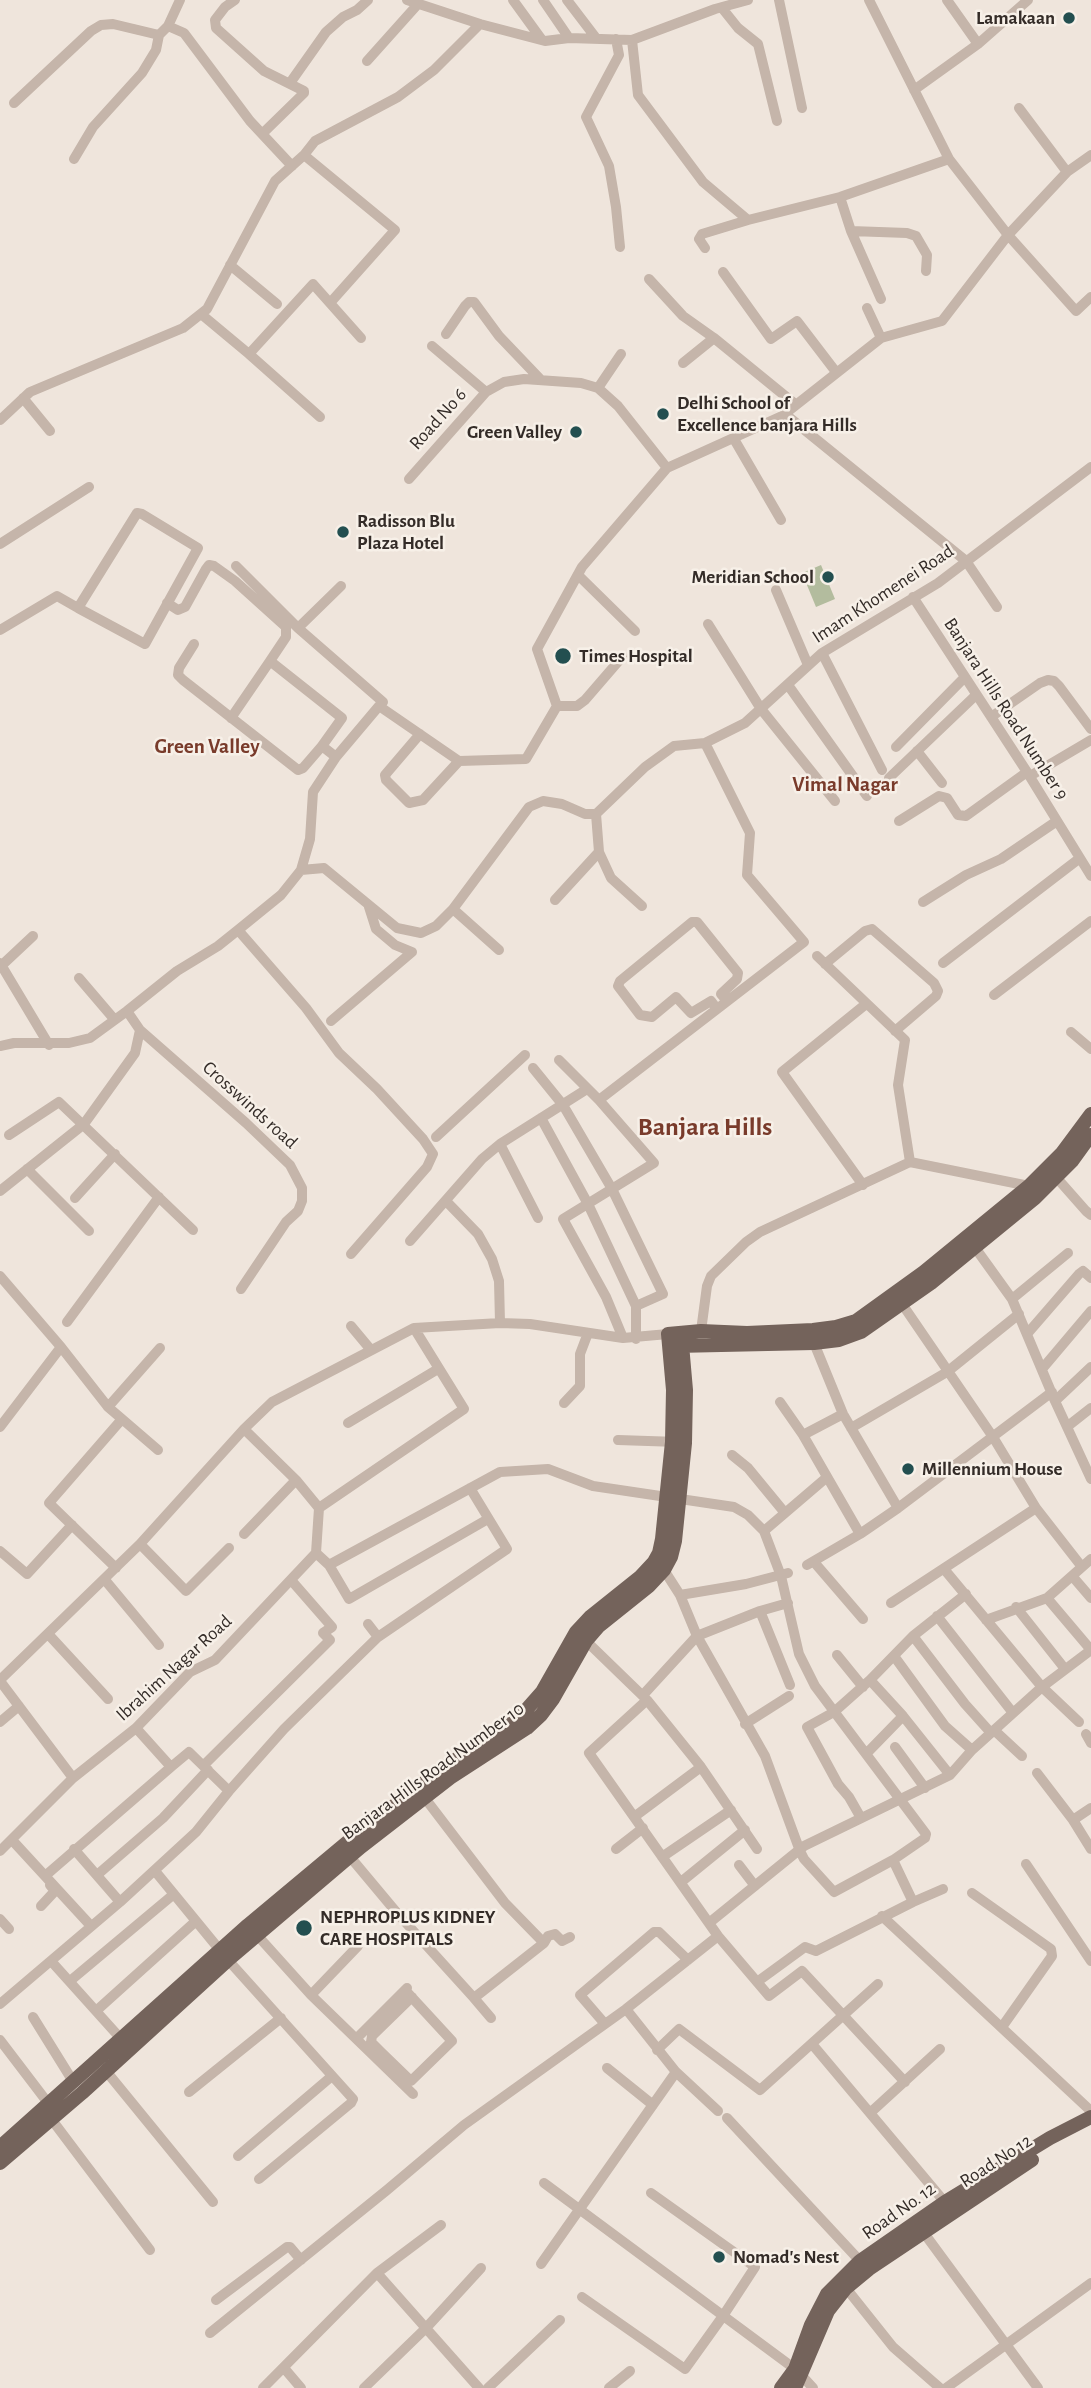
<!DOCTYPE html>
<html>
<head>
<meta charset="utf-8">
<style>
	body { margin:0 }
	canvas { display:block; background:#efe5dc }
</style>
</head>
<body>
<canvas width="1091" height="2388"></canvas>
<script>
const context = document.querySelector('canvas').getContext('2d');
context.lineJoin = 'round';
function fill(path, color) { context.fillStyle = color; context.fill(path, 'evenodd'); }
const shape = rows => new Path2D(rows.map(r => 'M' + r).join(''));
function trace(path, color, width, dash) { context.strokeStyle = color; context.lineWidth = width; context.lineCap = dash ? 'butt' : 'round'; context.setLineDash(dash || []); context.stroke(path); }
function drawText(font, color, halo, rows, align = 'center') {
  context.font = font + ' "Alegreya Sans",sans-serif'; context.lineWidth = 5; context.setLineDash([]); context.textBaseline = 'middle'; context.strokeStyle = halo; context.fillStyle = color; for (const [text, x, y, turn = 0] of rows) {
    context.save(); context.translate(x, y); context.rotate((+turn || 0) * Math.PI / 180); context.textAlign = isNaN(turn) ? turn : align; if (halo) context.strokeText(text, 0, 0); context.fillText(text, 0, 0); context.restore();
  }
}
fill(shape([
	[821,565,835,599,816,607,802,573]
]), '#b3bc9e');
trace(shape([
	[235,0,225,7,215,20,216,28,264,71,304,91,304,93,262,134],
	[407,0,480,24,545,41,569,38,632,40,715,9,748,0],
	[513,0,542,40],
	[543,0,569,38],
	[567,0,596,38],
	[779,0,802,108],
	[869,0,949,159,1008,235,1076,311,1091,297],
	[947,0,978,44],
	[722,8,738,28,758,44,777,121],
	[168,26,184,33,250,121,292,166],
	[616,39,619,55,586,117,609,166,616,207,620,247],
	[632,40,638,95,703,182,748,220,702,234,699,239,705,248],
	[367,61,418,4],
	[290,83,326,32,343,17,357,10,368,0],
	[914,90,978,44,1028,0],
	[14,103,91,31,101,25,113,24,159,35],
	[1019,108,1067,172],
	[304,155,395,230,330,303],
	[74,159,93,127,142,73,156,50,159,35,168,26,180,0],
	[840,197,851,231,907,233,916,236,927,255,926,271],
	[748,220,840,197,949,159],
	[851,231,881,299],
	[230,265,277,304],
	[723,272,771,339,797,321,836,372],
	[649,279,683,316,714,338],
	[867,308,881,338],
	[201,314,249,354,313,284,361,338],
	[446,334,465,306,469,302,474,302,499,336,541,380],
	[432,346,486,392],
	[249,354,320,417],
	[683,363,714,338,795,404],
	[598,388,621,354],
	[23,398,50,431],
	[785,414,966,561,997,607],
	[0,420,30,392,183,328,207,309,275,181,304,155,315,141,398,97,434,70,480,24],
	[734,439,781,520],
	[409,479,486,392,504,382,524,379,581,383,598,388,618,406,667,468],
	[0,544,89,487],
	[236,566,298,628,383,702],
	[578,575,635,631],
	[776,590,808,665],
	[913,597,1027,772,1091,876],
	[167,603,178,610,185,607,206,569,209,565,214,566,235,581,286,627,286,637,270,661],
	[708,624,761,709,835,801],
	[298,628,341,586],
	[0,630,57,596,78,608,145,644,198,548,142,514,137,513,78,608],
	[194,644,179,668,178,675,183,680,298,770,303,768,322,746,336,757],
	[822,653,882,770],
	[788,685,867,796],
	[557,706,577,706,585,700,623,656],
	[991,717,1040,683,1048,680,1054,681,1059,686,1091,729],
	[231,718,270,661,342,718,322,746],
	[420,734,385,775,386,780,409,803,423,800,459,761],
	[896,747,965,677],
	[917,751,942,783],
	[1030,776,1091,740],
	[889,778,976,695],
	[596,814,599,852,611,878,642,906],
	[899,821,939,796,947,798,958,815,966,816,1027,772],
	[301,870,324,868,397,928,421,933,436,926,453,909,529,807,543,801,562,804,585,814,596,814,645,767,674,746,705,743,745,723,822,653,938,583,1091,467],
	[555,900,599,852],
	[923,902,966,875,1001,859,1057,821],
	[453,909,499,950],
	[238,930,306,1008,339,1053,377,1089,423,1139,433,1154,427,1167,351,1254],
	[817,956,905,1040,898,1085,910,1162],
	[0,963,49,1045],
	[943,963,1080,858],
	[825,964,865,931,872,929,934,983,938,991,936,996,895,1031],
	[1,966,33,936],
	[79,978,114,1019],
	[994,995,1091,921],
	[717,1009,711,1001,691,1013,676,997,652,1017,640,1015,618,986,620,981,692,922,697,922,738,973,737,979,721,994,727,1001],
	[331,1021,412,952,395,945,376,929,369,907],
	[140,1030,246,1123,290,1165,302,1188,302,1201,298,1211,286,1222,241,1289],
	[1071,1032,1091,1049],
	[0,1046,14,1043,69,1043,90,1038,127,1011],
	[559,1060,599,1100,654,1163,563,1219,606,1297,623,1338],
	[533,1068,563,1105,612,1189,663,1294,636,1306],
	[599,1100,804,942,747,875,750,833,705,743],
	[541,1118,588,1204,636,1306,636,1339],
	[9,1135,59,1102,193,1230],
	[436,1137,525,1055],
	[500,1144,538,1218],
	[27,1169,89,1231],
	[1056,1177,1086,1211,1091,1215],
	[863,1185,782,1072,866,1004],
	[0,1191,84,1124,135,1053,140,1030,127,1011,177,971,218,946,238,930,281,895,301,870,310,839,313,792,336,757,379,706,459,761,526,759,557,706,537,649,582,567,667,468,782,416,881,338,942,321,1008,235,1067,172,1091,155],
	[75,1198,115,1154],
	[446,1201,478,1234,492,1259,499,1281,500,1323],
	[410,1241,482,1159,500,1144,587,1089],
	[971,1242,1012,1299,1055,1401,1091,1479],
	[0,1276,61,1347,0,1427],
	[898,1298,993,1437,1036,1508,1082,1567],
	[1012,1299,1068,1253],
	[67,1322,159,1197],
	[351,1326,371,1350],
	[701,1331,707,1286,711,1276,746,1242,760,1232,910,1162,1029,1186,1032,1189],
	[1027,1334,1079,1274,1083,1271,1091,1278],
	[814,1343,843,1414,898,1508],
	[61,1347,108,1407],
	[1042,1369,1091,1311],
	[1055,1401,1091,1367],
	[780,1402,803,1435,860,1534],
	[564,1403,580,1386,580,1354,588,1333],
	[122,1419,158,1450],
	[348,1423,438,1369],
	[1068,1426,1091,1408],
	[851,1428,947,1372,1019,1314],
	[803,1435,843,1414],
	[618,1440,678,1442],
	[732,1455,748,1468,785,1513],
	[319,1508,464,1409,414,1328],
	[764,1531,826,1478],
	[244,1534,296,1480],
	[140,1544,186,1591,229,1548],
	[0,1551,27,1574,72,1525],
	[316,1553,329,1565,349,1599,488,1519],
	[814,1562,863,1619],
	[329,1565,500,1472,548,1469,593,1486,734,1507,748,1515,764,1531,781,1576,799,1654,815,1686,926,1834,925,1838,893,1860,834,1892,804,1859,800,1851,765,1756,697,1636,680,1595,664,1570],
	[807,1565,860,1534,898,1508,1052,1392],
	[116,1568,49,1503,122,1419,108,1407,160,1348],
	[944,1569,1042,1687,1079,1722],
	[1073,1577,1091,1598],
	[105,1580,159,1645],
	[680,1595,746,1584,788,1573],
	[1047,1598,1091,1650],
	[891,1603,1036,1508],
	[1016,1607,1065,1669],
	[760,1611,790,1685],
	[937,1616,1013,1713],
	[986,1620,1047,1598,1091,1559],
	[368,1624,378,1637],
	[49,1635,108,1699],
	[581,1636,647,1700,701,1767,757,1849],
	[913,1636,965,1704,991,1733],
	[837,1655,863,1687],
	[894,1656,945,1726,972,1750],
	[0,1680,140,1544,244,1429,272,1402,414,1328,500,1323,530,1324,623,1338,668,1334],
	[870,1680,903,1716,950,1775],
	[0,1681,73,1778],
	[643,1695,697,1636,760,1611,788,1603],
	[647,1700,589,1753,718,1936,769,1996,802,1971,905,2082],
	[0,1722,19,1706],
	[745,1724,789,1696],
	[136,1728,171,1767,189,1752,229,1791],
	[994,1730,1022,1756],
	[1086,1734,1091,1743],
	[895,1747,925,1788],
	[866,1754,903,1716],
	[204,1765,330,1640,323,1633,332,1627,291,1580],
	[1037,1773,1073,1820,1091,1849],
	[634,1817,701,1767],
	[861,1818,849,1797,838,1784,807,1727,834,1712,870,1680,913,1636,966,1594],
	[1073,1820,1091,1808],
	[12,1840,91,1926],
	[74,1849,120,1902],
	[616,1849,643,1828],
	[0,1851,73,1778,136,1728,190,1672,215,1660,316,1553,319,1508,296,1480,244,1429],
	[346,1852,397,1913,474,1998,544,1943,505,1903,421,1793],
	[662,1857,731,1810],
	[1026,1864,1091,1961],
	[739,1865,755,1886],
	[155,1871,228,1960,353,2099,351,2103,259,2179],
	[97,1875,163,1818,208,1770],
	[45,1876,171,1767],
	[681,1882,745,1830],
	[972,1893,1051,1949,1052,1956,1002,2027],
	[913,1902,943,1889],
	[41,1906,55,1891,50,1885],
	[882,1916,1091,2111],
	[0,1919,9,1929],
	[709,1923,804,1846,950,1775,972,1750,1042,1687,1091,1650],
	[257,1935,311,1995,413,2094],
	[544,1943,548,1936,555,1934,562,1941,570,1937],
	[51,1961,122,2040],
	[70,1981,174,1894],
	[757,1982,805,1947,816,1951,913,1902,893,1860],
	[311,1995,358,1946],
	[474,1998,491,2018],
	[0,2004,120,1902,196,1832,229,1791,284,1729,378,1637,507,1549,470,1488],
	[96,2011,196,1921],
	[33,2017,74,2083],
	[605,2024,580,1995,654,1932,659,1932,688,1960],
	[357,2038,407,1988],
	[0,2040,48,2103],
	[812,2044,948,2206],
	[379,2050,371,2042,372,2036,412,1997],
	[657,2050,679,2029,760,2090,878,1984],
	[374,2055,379,2050,411,2081,452,2041,405,1990],
	[607,2068,653,2105],
	[106,2071,213,2202],
	[189,2092,281,2018],
	[718,2111,676,2072,626,2009,718,1936],
	[870,2113,940,2049],
	[49,2116,150,2250],
	[727,2118,860,2261],
	[238,2156,332,2076],
	[544,2183,795,2369],
	[924,2233,1038,2388],
	[541,2264,676,2072],
	[377,2273,479,2388],
	[846,2288,893,2347,940,2388],
	[582,2297,685,2369,723,2316,755,2267,651,2193],
	[216,2300,287,2247,290,2247,301,2260],
	[210,2333,387,2190,464,2125,626,2009],
	[284,2368,301,2388],
	[802,2376,813,2388],
	[263,2388,377,2273,441,2225],
	[364,2388,426,2328,481,2268],
	[488,2388,560,2320],
	[609,2388,630,2371],
	[946,2388,1091,2283]
]), '#c5b5aa', 10);
trace(shape([
	[675,1346,814,1343,839,1340,861,1332,931,1283,1035,1198,1072,1161,1091,1135],
	[0,2147,248,1925,351,1839,443,1768,519,1718,542,1692,576,1632,590,1617,640,1577,654,1562,659,1553,662,1539,672,1442,673,1390,668,1334,701,1331,747,1333,813,1330,836,1327,856,1321,924,1272,1029,1186,1062,1153,1091,1114],
	[0,2163,82,2093,228,1960,361,1847,450,1778,527,1728,541,1715,553,1699,586,1641,599,1626,649,1586,664,1570,671,1557,675,1541,685,1443,686,1390,681,1333],
	[781,2388,795,2369,811,2325,827,2294,860,2261,945,2202,1050,2138,1091,2117],
	[795,2388,828,2311,846,2288,869,2269,1032,2160]
]), '#74635b', 14);
for (const [x, y, r, color] of [
	[1069,18,7,"#234f50"],
	[663,414,7,"#234f50"],
	[576,432,7,"#234f50"],
	[343,532,7,"#234f50"],
	[828,577,7,"#234f50"],
	[563,656,9,"#234f50"],
	[908,1469,7,"#234f50"],
	[304,1928,9,"#234f50"],
	[719,2257,7,"#234f50"]
]) { const dot = new Path2D(); dot.arc(x, y, r, 0, 2 * Math.PI); context.fillStyle = color; context.fill(dot); trace(dot, '#f7f0e8', 2.5); }
drawText('bold 19px', '#342c28', '#f7f0e8', [
	["Lamakaan",1055,18,"right"],
	["Delhi School of",677,403],
	["Excellence banjara Hills",677,425],
	["Green Valley",562,432,"right"],
	["Radisson Blu",357,521],
	["Plaza Hotel",357,543],
	["Meridian School",814,577,"right"],
	["Times Hospital",579,656],
	["Millennium House",922,1469],
	["NEPHROPLUS KIDNEY",320,1917],
	["CARE HOSPITALS",320,1939],
	["Nomad's Nest",733,2257]
], 'left');
drawText('19px', '#342c28', '#f7f0e8', [
	["Road No 6",438,419,-48],
	["Imam Khomenei Road",883,594,-33],
	["Banjara Hills Road Number 9",1006,709,57],
	["Crosswinds road",250,1105,42],
	["Ibrahim Nagar Road",174,1668,-42],
	["Banjara Hills Road Number 10",433,1771,-36],
	["Road No 12",996,2161,-33],
	["Road No. 12",899,2211,-35]
]);
drawText('bold 21px', '#793b2b', '#f7f0e8', [
	["Green Valley",207,747],
	["Vimal Nagar",845,785]
]);
drawText('bold 26px', '#793b2b', '#f7f0e8', [
	["Banjara Hills",705,1127]
]);
</script>
</body>
</html>
